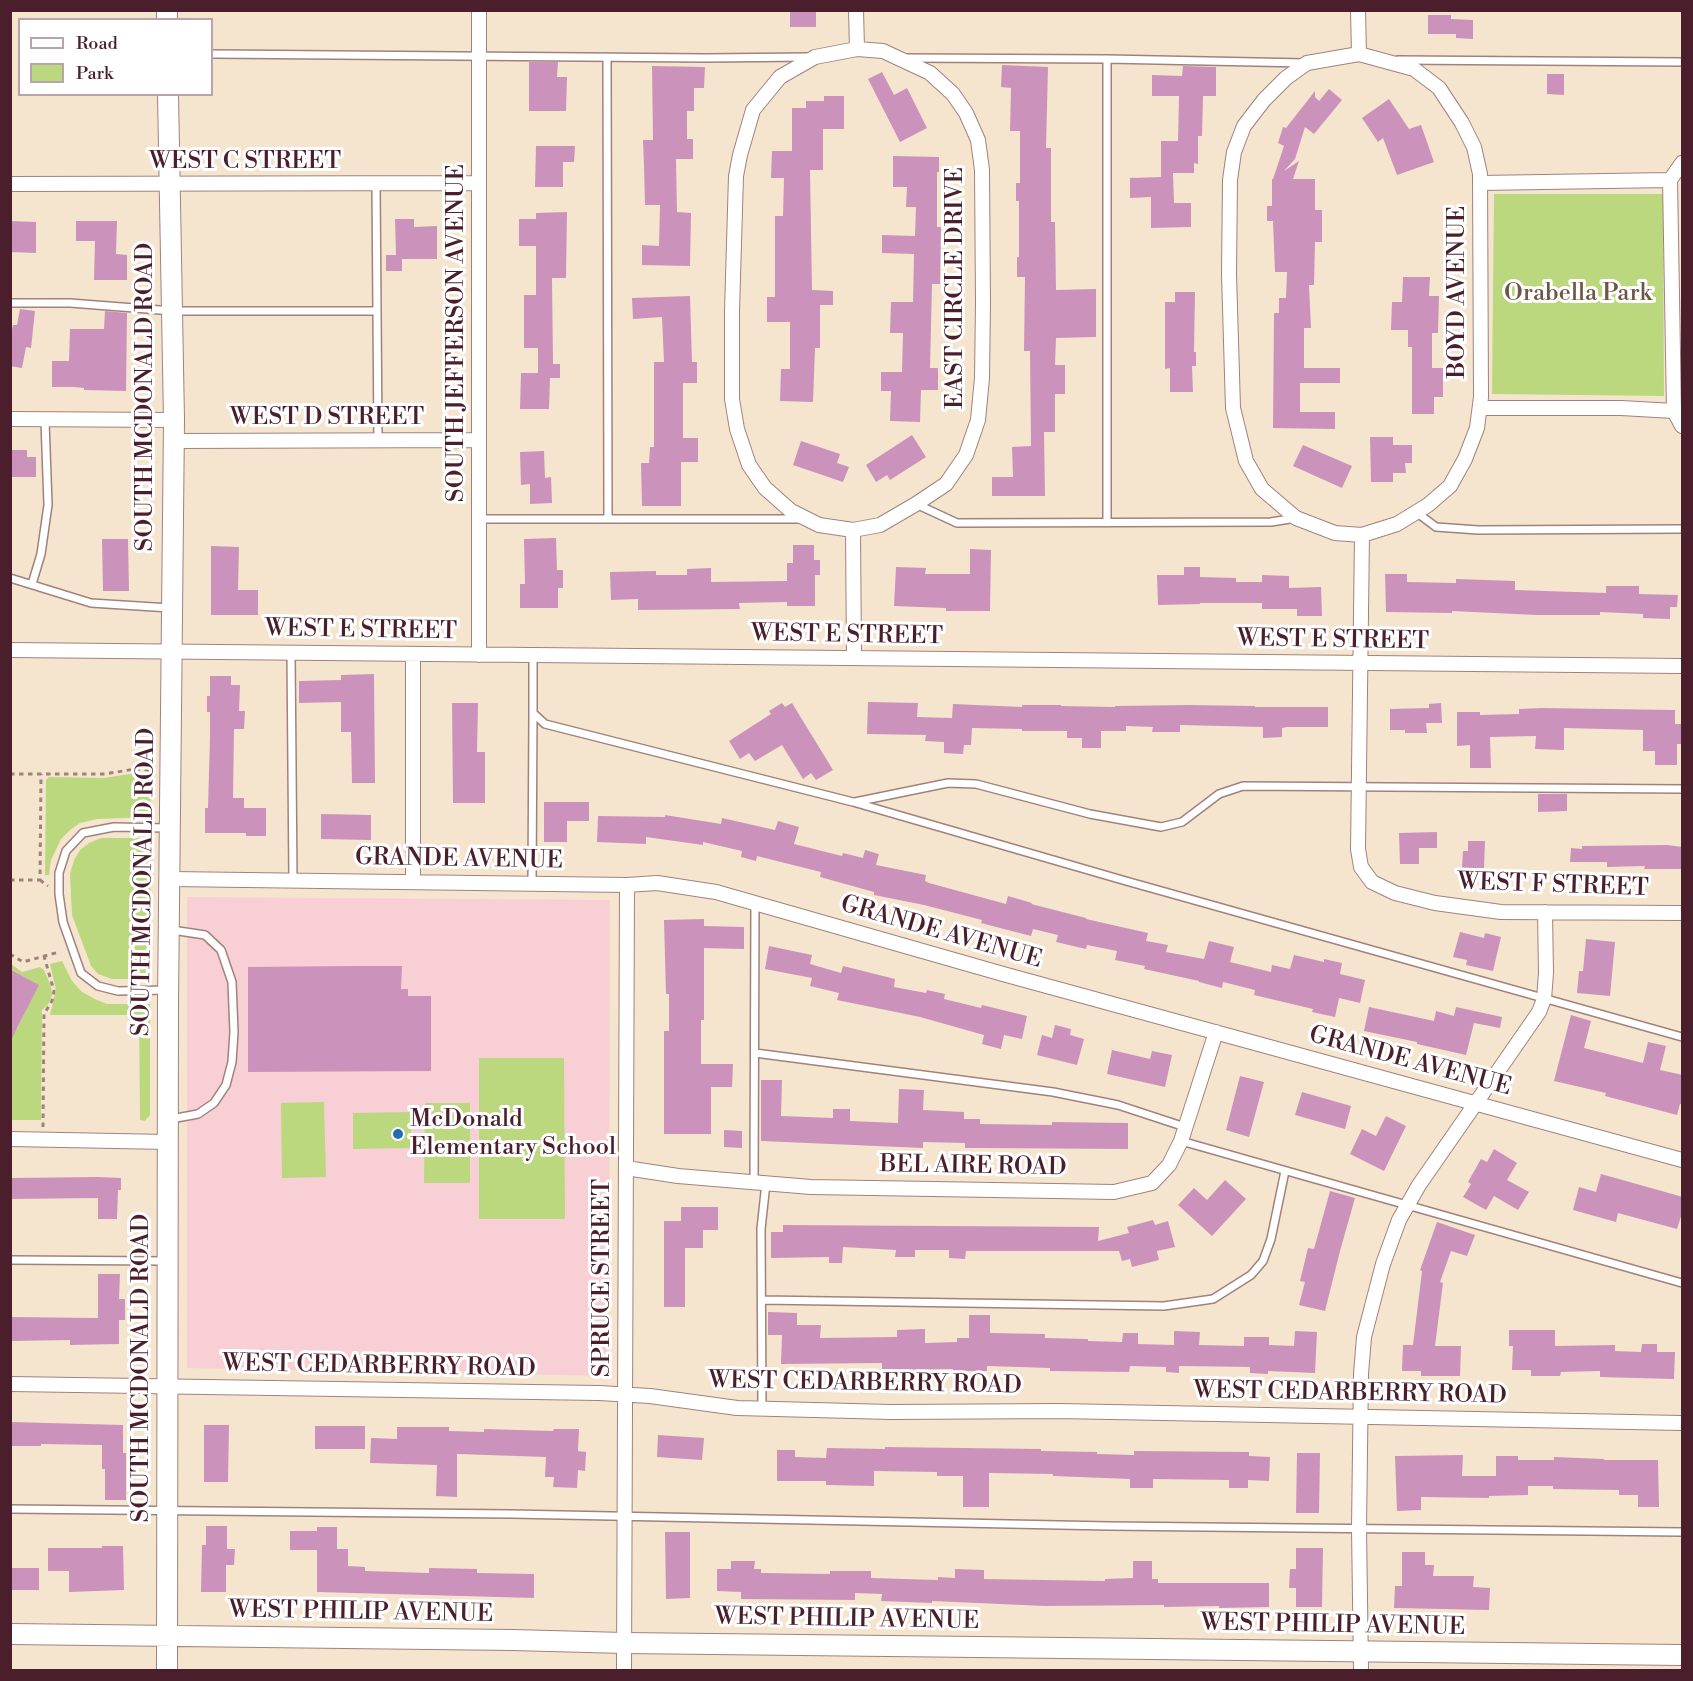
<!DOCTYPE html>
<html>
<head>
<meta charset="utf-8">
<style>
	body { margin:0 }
	#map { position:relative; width:1693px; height:1681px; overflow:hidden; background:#f5e5cf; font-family:"Libre Bodoni",serif }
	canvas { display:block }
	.frame { position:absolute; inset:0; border:12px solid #4a1f2b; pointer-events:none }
	.legend { position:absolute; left:18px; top:18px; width:195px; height:78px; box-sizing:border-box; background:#fff; border:2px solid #b7a5aa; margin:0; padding:8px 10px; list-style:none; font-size:18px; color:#4a1f2b }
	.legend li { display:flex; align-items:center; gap:12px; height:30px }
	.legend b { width:30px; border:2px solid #b7a5aa }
</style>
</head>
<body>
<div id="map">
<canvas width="1693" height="1681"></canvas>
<div class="frame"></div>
<ul class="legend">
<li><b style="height:8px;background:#fff"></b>Road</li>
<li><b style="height:16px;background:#bbd87e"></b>Park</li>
</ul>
</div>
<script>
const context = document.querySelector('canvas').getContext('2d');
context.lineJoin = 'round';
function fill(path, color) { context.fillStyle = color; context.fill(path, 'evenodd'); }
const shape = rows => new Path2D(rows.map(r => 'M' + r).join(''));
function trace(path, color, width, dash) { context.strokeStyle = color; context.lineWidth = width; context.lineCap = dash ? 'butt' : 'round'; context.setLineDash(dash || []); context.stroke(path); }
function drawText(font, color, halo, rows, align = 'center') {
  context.font = font + ' "Libre Bodoni",serif'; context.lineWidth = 6; context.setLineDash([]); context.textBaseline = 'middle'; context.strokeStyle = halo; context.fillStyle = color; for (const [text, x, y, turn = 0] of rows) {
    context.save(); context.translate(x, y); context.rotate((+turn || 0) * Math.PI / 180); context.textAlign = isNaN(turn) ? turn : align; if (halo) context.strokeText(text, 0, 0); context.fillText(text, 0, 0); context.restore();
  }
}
fill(shape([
	[187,897,610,900,609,1376,187,1368]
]), '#f7cfd5');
fill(shape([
	[1494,194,1663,194,1664,396,1492,394],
	[150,771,151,817,97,819,80,823,70,830,61,839,51,860,49,875,45,875,46,780,49,777,104,778],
	[101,838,150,838,151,979,112,979,98,974,91,966,72,915,70,874,74,860,80,850,89,843],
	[62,961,72,981,82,992,95,999,107,1004,150,1004,150,1115,145,1121,140,1120,139,1015,50,1015,56,990,50,964],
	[11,964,22,972,40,967,44,970,51,986,52,995,49,1003,42,1010,41,1120,11,1120,10,1028,17,1029,38,985,11,969],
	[479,1058,564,1058,565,1219,479,1219],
	[324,1102,326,1177,282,1178,281,1103],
	[425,1103,470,1103,470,1183,424,1183],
	[411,1112,411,1148,353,1149,353,1113]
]), '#bbd87e');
fill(shape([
	[790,10,816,10,816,27,790,27],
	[1428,15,1451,15,1451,19,1473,20,1473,39,1456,38,1456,34,1428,34],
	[529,62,558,62,557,77,567,77,566,111,529,111],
	[1002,65,1048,67,1046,148,1051,148,1051,222,1055,222,1056,290,1096,289,1096,337,1056,338,1055,365,1065,365,1065,394,1055,394,1055,432,1044,432,1045,496,992,496,992,477,1013,477,1012,447,1031,446,1030,351,1024,351,1025,277,1017,277,1017,257,1019,257,1019,201,1016,201,1016,183,1020,183,1020,131,1010,131,1011,88,1001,87],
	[652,66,705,67,704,88,694,88,694,111,687,111,687,139,693,139,693,159,676,159,677,212,691,213,690,266,642,265,642,245,659,246,660,205,645,205,644,166,643,140,653,140],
	[1183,66,1216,67,1216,96,1203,96,1202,136,1198,136,1198,164,1194,163,1194,173,1173,173,1174,203,1191,203,1191,227,1151,228,1151,197,1130,198,1130,178,1161,177,1161,141,1178,141,1179,96,1152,96,1152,75,1182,76],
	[882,72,894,95,907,88,927,128,900,142,868,79],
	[1547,74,1564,74,1564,95,1547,94],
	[1329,89,1342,100,1314,134,1305,127,1295,159,1284,171,1299,161,1293,179,1315,179,1315,210,1322,210,1322,242,1315,242,1314,285,1309,285,1311,328,1304,328,1304,368,1340,368,1340,383,1300,383,1300,412,1335,412,1335,429,1273,428,1274,313,1279,313,1279,298,1286,298,1287,272,1275,272,1273,221,1267,221,1267,206,1272,206,1272,179,1273,179,1284,146,1278,143,1283,127,1286,128,1315,91,1315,97,1319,101],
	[824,96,844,96,844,129,823,129,823,170,810,170,812,290,833,291,833,305,820,305,820,348,815,348,813,402,780,401,781,369,790,369,790,322,767,322,767,297,775,297,775,216,783,216,784,178,771,178,772,151,792,151,792,108,806,108,806,101,824,101],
	[1389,99,1409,129,1421,125,1434,162,1397,175,1383,138,1378,142,1362,118],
	[536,146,575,146,574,162,563,162,563,187,535,187],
	[893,156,939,157,939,172,937,172,937,227,941,227,940,284,932,284,930,368,938,368,938,390,921,390,920,422,890,421,891,391,881,391,881,372,902,372,903,333,890,333,891,302,913,302,914,254,882,253,882,235,915,236,916,207,906,207,907,187,893,187],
	[567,212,566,278,552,278,553,364,560,364,560,378,550,378,549,409,520,409,521,373,538,373,538,348,524,348,524,295,536,295,536,246,519,246,519,219,536,219,536,213],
	[395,219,414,219,414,227,437,226,437,259,402,259,402,271,386,271,386,255,396,255],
	[10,221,36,222,36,253,10,252],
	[76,221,117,221,116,254,127,255,127,280,94,280,95,241,76,241],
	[1403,277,1430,277,1429,296,1439,296,1438,333,1432,333,1432,368,1443,368,1443,397,1434,397,1434,414,1412,414,1412,347,1408,347,1408,330,1391,330,1392,302,1402,302],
	[1175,292,1195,292,1194,352,1196,352,1196,366,1192,366,1193,392,1170,392,1170,368,1165,369,1165,302,1175,302],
	[690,296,692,362,697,362,697,383,683,383,683,438,698,438,698,462,681,462,681,506,642,506,641,463,649,463,650,447,654,447,654,362,664,362,662,317,633,319,632,298],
	[20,309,35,311,31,348,26,347,22,368,10,366,10,338,13,325,17,325],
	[105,311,127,313,126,391,84,390,84,388,74,387,52,387,52,361,69,361,70,329,104,329],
	[912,435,926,457,890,480,887,475,876,482,866,465],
	[1370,437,1393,437,1393,445,1412,445,1412,463,1405,463,1406,473,1393,473,1393,482,1371,482],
	[801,441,840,454,837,463,849,467,843,482,793,465],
	[1303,445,1352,466,1342,488,1293,466],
	[11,450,27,450,27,457,36,457,36,477,10,477],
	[544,451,545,478,551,477,552,503,530,504,530,484,521,485,520,452],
	[556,538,557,570,563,570,563,588,558,588,558,608,520,608,520,584,525,584,524,539],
	[102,539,128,539,129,591,103,591],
	[793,545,814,545,814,560,820,560,820,575,815,575,815,606,787,606,787,602,739,603,740,609,638,610,638,599,611,600,610,572,656,571,656,575,687,575,687,569,711,568,711,582,787,581,787,563,793,563],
	[211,546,239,547,238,590,258,590,258,615,211,615],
	[970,549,991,550,990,611,946,611,946,608,894,606,896,567,926,568,925,574,970,574],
	[1184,567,1200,567,1200,577,1236,578,1236,582,1262,582,1262,575,1289,576,1289,588,1321,587,1322,616,1297,616,1297,609,1262,609,1262,603,1200,603,1200,604,1158,605,1157,575,1184,575],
	[1385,574,1407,574,1407,582,1456,583,1456,579,1515,581,1515,590,1606,593,1606,586,1639,586,1639,594,1678,595,1677,607,1670,607,1670,619,1643,618,1643,614,1600,612,1600,615,1536,615,1452,611,1452,613,1386,612],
	[374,674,375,783,352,783,351,732,341,732,341,702,299,703,299,681,341,680,341,675],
	[210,676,231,676,231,685,240,685,239,711,245,711,244,729,234,729,233,798,244,798,244,808,266,808,266,836,246,836,246,833,205,833,205,808,208,808,210,738,210,712,207,712,207,696,210,696],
	[868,702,918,703,917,717,952,718,953,704,1022,707,1022,705,1061,705,1061,706,1115,707,1115,706,1188,705,1255,706,1255,707,1328,707,1328,727,1287,727,1282,728,1282,737,1263,738,1263,727,1180,725,1180,732,1152,732,1153,727,1126,726,1126,731,1101,731,1101,748,1082,748,1082,738,1067,738,1067,731,1022,731,1022,729,972,728,971,745,964,745,963,754,944,753,944,742,925,741,926,735,867,734],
	[452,703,478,703,477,752,485,752,485,803,453,803],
	[782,703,785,707,792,703,833,770,816,780,811,773,803,779,782,745,755,761,749,753,740,759,729,741,771,714,769,711],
	[1441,703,1442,723,1426,723,1427,733,1405,733,1405,730,1390,730,1390,709,1429,708,1429,704],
	[1541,708,1675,710,1675,724,1683,724,1683,744,1677,744,1677,765,1655,765,1655,751,1643,751,1643,730,1564,728,1564,750,1535,749,1536,736,1490,737,1491,768,1470,768,1470,745,1457,746,1457,712,1480,712,1480,715,1519,714,1519,709],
	[1538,794,1567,794,1567,811,1538,812],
	[544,802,589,802,589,821,567,821,567,842,544,842],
	[321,814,371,815,371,840,321,839],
	[665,815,721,824,722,818,775,830,778,821,799,827,794,844,842,856,843,853,863,858,865,850,879,854,876,865,926,875,925,881,929,883,1006,904,1008,896,1032,903,1031,904,1086,918,1086,919,1148,933,1146,941,1168,945,1166,952,1204,959,1209,941,1234,947,1230,962,1271,972,1272,965,1290,969,1294,955,1324,962,1324,959,1342,963,1340,974,1365,980,1360,1003,1339,998,1335,1017,1312,1012,1313,1009,1254,995,1255,990,1223,982,1222,988,1199,982,1199,981,1144,969,1145,966,1115,960,1117,951,1087,945,1086,949,1056,942,1058,935,1033,929,1031,936,981,923,982,920,924,905,874,895,874,892,820,877,821,872,757,856,756,861,741,857,742,851,703,842,703,845,646,837,646,844,597,842,598,816,665,817],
	[1437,832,1437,848,1419,848,1419,864,1400,864,1399,833],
	[1468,841,1485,841,1484,868,1462,868,1463,851,1468,851],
	[1667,845,1683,847,1683,869,1644,869,1645,866,1607,867,1607,862,1570,862,1571,848,1582,849,1582,846],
	[704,919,704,926,744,927,744,949,704,948,704,1020,701,1020,701,1064,733,1064,732,1087,711,1087,711,1134,664,1134,664,1031,669,1031,669,994,666,994,664,920],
	[1460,932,1484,938,1485,933,1501,937,1493,971,1466,965,1467,960,1453,957],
	[1586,939,1615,942,1610,996,1577,993,1579,971,1583,971],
	[769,946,812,955,810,964,841,973,843,966,895,979,894,987,926,993,927,990,945,994,944,999,981,1008,982,1005,1027,1016,1022,1039,1004,1035,1001,1049,982,1044,984,1035,920,1017,837,1000,839,993,810,986,812,978,765,969],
	[354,966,402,966,401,989,408,989,408,996,431,996,431,1071,248,1072,248,967],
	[10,969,39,985,10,1042],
	[1369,1007,1434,1021,1436,1011,1454,1016,1456,1007,1502,1017,1500,1028,1474,1023,1466,1055,1417,1044,1417,1042,1364,1031],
	[1571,1015,1591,1021,1584,1048,1643,1063,1648,1042,1666,1046,1660,1070,1683,1075,1683,1104,1680,1104,1677,1115,1605,1096,1606,1093,1554,1081],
	[1055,1025,1071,1029,1070,1035,1084,1039,1077,1065,1037,1055,1042,1035,1052,1038],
	[1112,1050,1150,1059,1152,1051,1172,1055,1165,1087,1107,1074],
	[1240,1076,1264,1082,1249,1137,1226,1130],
	[761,1080,782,1080,781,1116,833,1118,833,1109,850,1109,850,1121,898,1123,899,1089,924,1090,923,1110,964,1112,964,1119,980,1119,980,1124,1052,1125,1052,1122,1128,1123,1128,1149,979,1148,965,1148,965,1143,923,1142,923,1148,761,1141],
	[1302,1092,1351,1106,1345,1129,1295,1115],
	[1386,1116,1406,1126,1384,1171,1350,1154,1362,1129,1376,1136],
	[724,1130,742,1131,742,1148,724,1147],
	[1494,1149,1517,1163,1507,1180,1529,1192,1518,1210,1494,1196,1486,1210,1463,1197,1471,1184,1468,1182,1481,1159,1487,1162],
	[1601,1174,1683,1197,1683,1210,1677,1229,1618,1213,1616,1222,1573,1210,1579,1187,1596,1192],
	[98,1177,121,1178,121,1190,118,1190,117,1219,98,1219,98,1198,10,1199,10,1178],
	[1225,1180,1246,1199,1212,1236,1178,1205,1194,1188,1207,1200],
	[1330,1191,1355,1198,1340,1251,1325,1311,1299,1305,1305,1282,1300,1281,1308,1248,1314,1249],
	[681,1207,718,1207,718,1230,703,1230,703,1248,685,1248,685,1307,664,1307,664,1221,681,1221],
	[1153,1220,1155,1225,1168,1221,1175,1247,1157,1251,1159,1260,1132,1267,1130,1259,1122,1261,1119,1251,966,1251,965,1259,949,1258,949,1250,915,1250,915,1257,895,1257,896,1250,843,1247,842,1263,829,1263,829,1257,771,1258,771,1232,783,1232,783,1225,1099,1227,1098,1241,1129,1233,1127,1227],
	[1437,1222,1475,1235,1467,1256,1451,1251,1440,1282,1443,1283,1435,1346,1461,1346,1460,1376,1421,1376,1421,1371,1402,1371,1403,1345,1413,1345,1422,1271,1420,1270],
	[98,1274,120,1274,119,1299,125,1299,125,1320,119,1320,119,1344,70,1345,70,1340,10,1341,10,1317,98,1318],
	[768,1312,797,1313,797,1325,821,1325,820,1338,897,1337,897,1330,925,1329,925,1343,957,1342,957,1338,969,1338,969,1315,990,1315,990,1333,1045,1334,1045,1338,1088,1339,1088,1341,1122,1342,1123,1333,1138,1333,1138,1344,1174,1345,1174,1331,1200,1332,1199,1345,1244,1346,1244,1337,1269,1337,1269,1345,1294,1346,1295,1331,1317,1332,1315,1373,1268,1371,1268,1374,1250,1373,1250,1367,1179,1366,1179,1373,1166,1372,1166,1367,1130,1366,1129,1372,1050,1371,1050,1368,987,1366,987,1371,953,1371,953,1369,882,1370,882,1363,781,1364,782,1335,768,1335],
	[1509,1330,1555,1330,1555,1346,1615,1345,1615,1351,1641,1352,1642,1344,1657,1344,1657,1352,1675,1352,1674,1379,1600,1377,1600,1371,1561,1372,1560,1376,1531,1376,1531,1370,1512,1370,1513,1346,1509,1346],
	[10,1422,123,1425,123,1453,126,1453,126,1500,105,1500,105,1469,102,1469,102,1445,41,1444,41,1446,10,1446],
	[204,1425,229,1425,228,1482,204,1482],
	[315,1426,365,1426,365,1449,315,1449],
	[397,1427,449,1427,449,1431,484,1432,484,1429,553,1431,554,1429,579,1429,578,1451,586,1452,585,1471,578,1470,577,1488,553,1487,554,1477,545,1477,546,1457,457,1454,457,1497,436,1496,437,1465,370,1463,371,1438,397,1439],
	[658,1435,704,1438,702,1460,657,1457],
	[885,1447,1041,1449,1041,1451,1097,1452,1097,1454,1134,1455,1134,1451,1249,1452,1249,1456,1270,1457,1269,1481,1248,1480,1248,1488,1229,1488,1229,1480,1153,1479,1153,1488,1130,1488,1130,1479,1053,1476,1053,1474,989,1473,989,1507,963,1507,963,1476,937,1476,937,1472,874,1471,874,1486,826,1485,826,1481,777,1481,777,1450,795,1450,795,1457,826,1458,827,1448,885,1449],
	[1297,1453,1320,1453,1319,1513,1296,1513],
	[1463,1455,1462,1476,1496,1476,1496,1456,1518,1456,1518,1460,1554,1460,1554,1457,1604,1459,1604,1460,1658,1460,1659,1507,1638,1507,1638,1495,1619,1495,1619,1490,1553,1489,1553,1486,1528,1486,1528,1495,1489,1496,1489,1498,1421,1497,1421,1510,1397,1511,1395,1456],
	[206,1526,227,1526,227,1549,235,1549,234,1565,226,1565,226,1592,201,1592,202,1545,206,1545],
	[317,1527,337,1527,337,1549,348,1549,348,1566,365,1567,365,1571,429,1573,429,1568,477,1569,477,1573,534,1574,534,1598,317,1592,317,1550,290,1550,290,1531,317,1531],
	[665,1532,690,1532,690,1598,666,1599],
	[102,1546,123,1546,124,1590,69,1592,69,1571,48,1571,48,1548,102,1548],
	[1296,1548,1323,1548,1322,1607,1296,1607,1296,1588,1289,1588,1290,1569,1296,1569],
	[1402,1552,1425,1552,1425,1565,1434,1565,1433,1576,1474,1576,1473,1587,1490,1588,1489,1610,1394,1608,1395,1586,1402,1586],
	[731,1561,755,1561,754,1569,761,1569,761,1573,830,1574,830,1571,871,1571,871,1578,938,1580,938,1577,955,1578,955,1569,984,1570,984,1579,1105,1581,1105,1579,1133,1578,1133,1561,1152,1561,1152,1579,1158,1579,1158,1583,1269,1583,1269,1607,1219,1608,1219,1606,1164,1607,1164,1605,1045,1606,932,1601,932,1603,881,1601,882,1594,855,1593,855,1600,741,1599,741,1592,717,1591,717,1569,731,1569],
	[10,1568,39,1568,39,1590,10,1590]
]), '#cb93bb');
const lane = shape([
	[212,54,706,58,809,57],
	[607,57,608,519],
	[905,58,1107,59,1305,63],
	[1107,59,1107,523],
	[1398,60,1682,62],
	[376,184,378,440],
	[10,303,70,303,173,311,377,311],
	[916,504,957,523,1271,522,1296,518],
	[1416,512,1436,527,1478,530,1682,529],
	[479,519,798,519],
	[10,578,91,603,170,608],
	[32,584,41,554,48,505,45,421],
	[291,653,293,880],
	[533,655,533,713,545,724,853,802,1126,881,1682,1037],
	[855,802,948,783,976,784,1090,814,1161,827,1182,822,1219,794,1243,786,1682,789],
	[532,884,533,713],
	[167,990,118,991,98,986,81,973,63,922,59,894,59,873,66,851,83,833,114,827,168,828],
	[755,1053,1053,1092,1118,1105,1185,1127],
	[171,1119,198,1114,214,1103,226,1085,232,1062,234,1032,232,982,221,950,205,935,172,930],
	[1181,1141,1682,1283],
	[754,1182,755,903],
	[10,1260,165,1261],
	[762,1300,1164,1306,1213,1299,1251,1275,1263,1261,1271,1239,1285,1171],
	[762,1409,761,1229,766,1183],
	[10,1509,511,1514,1109,1526,1682,1532]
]);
const street = shape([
	[479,10,479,655],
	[856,10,857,49],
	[1358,10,1359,54],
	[857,49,883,51,930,73,953,94,966,113,978,140,982,170,983,303,982,378,978,420,966,455,946,484,916,504,880,525,853,530,819,525,791,511,765,488,749,465,737,429,732,399,732,311,736,176,740,155,753,110,780,77,815,57,857,49],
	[1359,54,1414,69,1439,88,1462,123,1474,147,1480,174,1481,397,1477,428,1465,459,1450,486,1428,505,1397,524,1362,535,1335,533,1296,518,1262,489,1246,461,1233,408,1229,274,1230,180,1234,152,1244,126,1264,100,1286,78,1307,63,1359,54],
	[1682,163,1670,180,1674,411,1682,426],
	[1480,183,1670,180],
	[10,184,479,183],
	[1480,408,1621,408,1674,411],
	[10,419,174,420],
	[174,441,479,440],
	[853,530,854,658],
	[1362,535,1358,849,1361,867,1372,882,1395,893,1435,903,1501,912,1682,913],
	[10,650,1682,666],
	[170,879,627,885,657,883,716,892,1003,974,1682,1160],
	[413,882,413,654],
	[10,1139,168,1142],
	[626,1168,678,1176,811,1187,1114,1192,1152,1183,1169,1165,1181,1141,1216,1032],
	[10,1384,599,1393,650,1396,737,1408,891,1412,1059,1411,1682,1423],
	[624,1670,627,885],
	[1361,1670,1359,1528,1361,1374,1364,1337,1383,1264,1399,1220,1419,1185,1539,1012,1544,999,1546,973,1545,912]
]);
const secondary = shape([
	[167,10,167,20],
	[10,1634,513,1640,624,1643,1682,1655],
	[167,1670,168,1002,174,420,168,94]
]);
trace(lane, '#a0827d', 10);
trace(street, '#a0827d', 16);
trace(secondary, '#a0827d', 22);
trace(shape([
	[10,774,105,774,135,769,155,770],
	[10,880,40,880,41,774],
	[40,880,48,886],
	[10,954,23,962,59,952],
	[43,1127,44,1014,52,1001,54,991,44,956]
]), '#a0827d', 3, [4.5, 4.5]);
trace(lane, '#fff', 7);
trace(street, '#fff', 14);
trace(secondary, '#fff', 20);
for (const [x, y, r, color] of [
	[398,1134,6,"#1f6fb2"]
]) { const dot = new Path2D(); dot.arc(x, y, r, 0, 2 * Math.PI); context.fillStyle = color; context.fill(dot); trace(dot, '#fff', 2); }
drawText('24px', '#4a1f2b', '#fff', [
	["WEST C STREET",245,162],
	["EAST CIRCLE DRIVE",956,288,-90],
	["BOYD AVENUE",1458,292,-90],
	["SOUTH JEFFERSON AVENUE",457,333,-90],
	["SOUTH MCDONALD ROAD",146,397,-90],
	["WEST D STREET",327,418],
	["WEST E STREET",361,631,1],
	["WEST E STREET",847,636,1],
	["WEST E STREET",1333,641,1],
	["GRANDE AVENUE",459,860,1],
	["SOUTH MCDONALD ROAD",145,882,-89],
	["WEST F STREET",1553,886,2],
	["GRANDE AVENUE",941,933,16],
	["GRANDE AVENUE",1410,1062,15],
	["BEL AIRE ROAD",973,1167,1],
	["SPRUCE STREET",603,1278,-90],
	["WEST CEDARBERRY ROAD",379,1367,1],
	["SOUTH MCDONALD ROAD",142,1368,-90],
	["WEST CEDARBERRY ROAD",865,1384,1],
	["WEST CEDARBERRY ROAD",1350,1394,1],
	["WEST PHILIP AVENUE",361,1613,1],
	["WEST PHILIP AVENUE",847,1620,1],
	["WEST PHILIP AVENUE",1333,1626,1]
]);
drawText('24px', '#6c5644', '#fff', [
	["Orabella Park",1578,294]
]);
drawText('24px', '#4a1f2b', '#fff', [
	["McDonald",410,1120],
	["Elementary School",410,1148]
], 'left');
</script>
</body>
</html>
